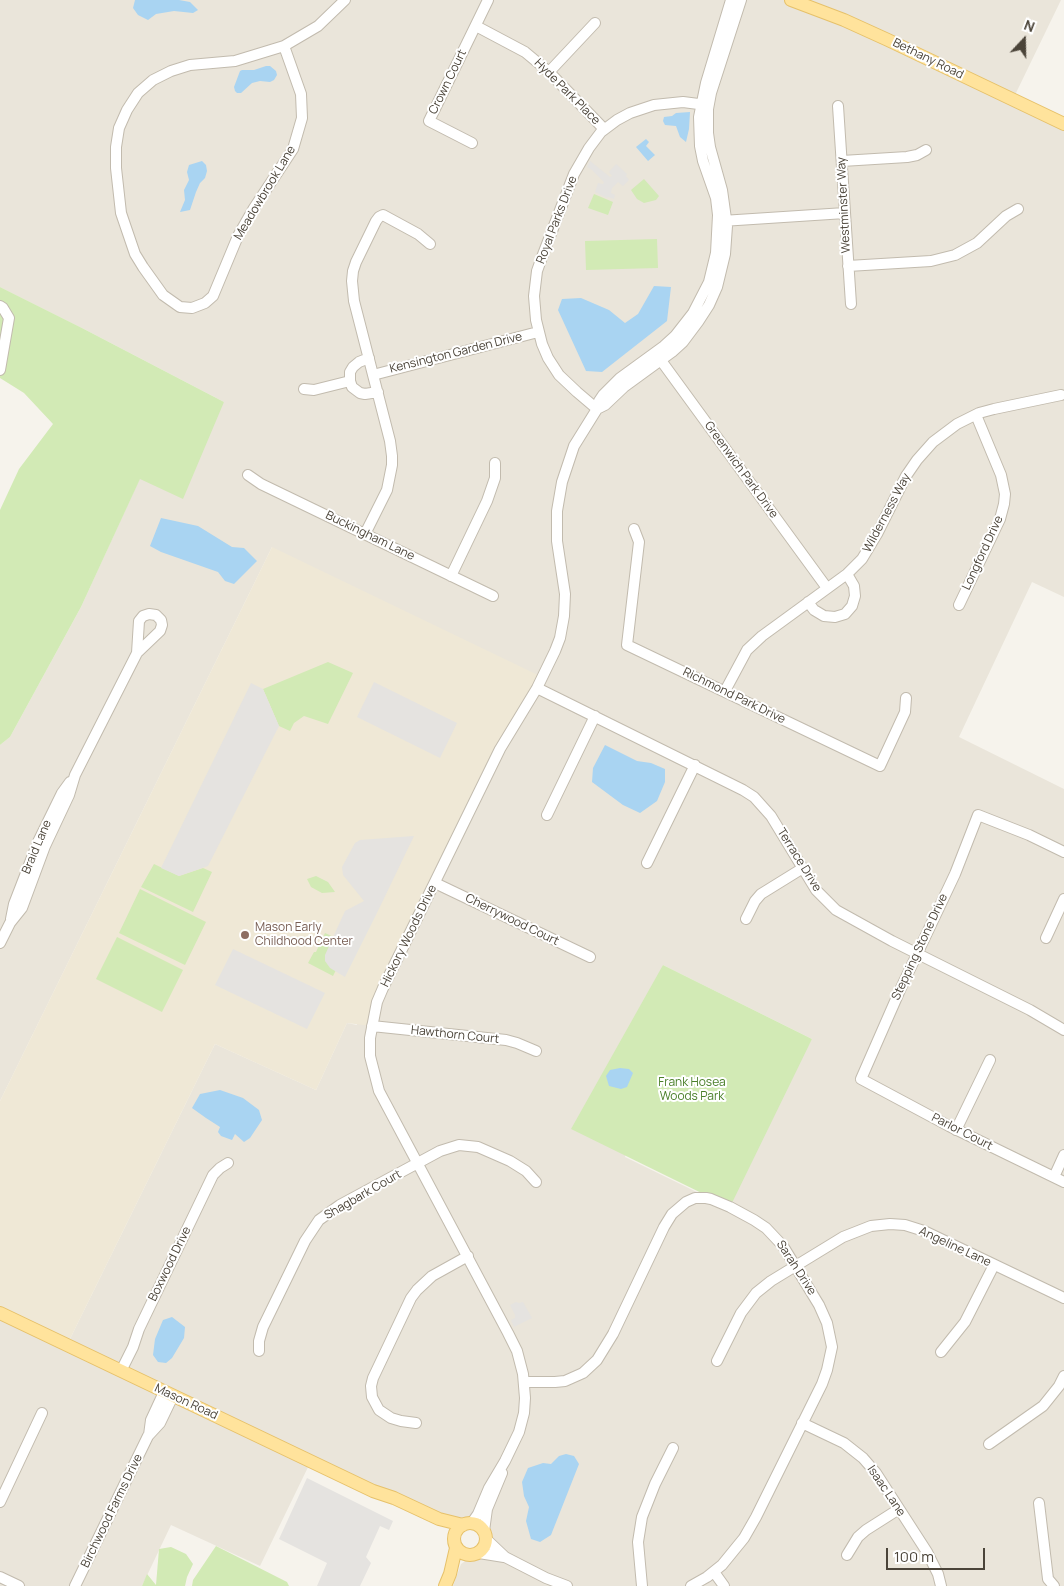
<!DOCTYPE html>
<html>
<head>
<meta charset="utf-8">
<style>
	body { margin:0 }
	#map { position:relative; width:1064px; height:1586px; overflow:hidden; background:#f6f3ec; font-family:Manrope,sans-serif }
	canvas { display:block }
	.north { position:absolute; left:999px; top:15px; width:50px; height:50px; -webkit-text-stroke:4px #fff; paint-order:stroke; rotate:21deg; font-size:14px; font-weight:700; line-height:20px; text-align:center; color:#4b4439 }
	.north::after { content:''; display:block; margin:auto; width:18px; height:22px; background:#4b4439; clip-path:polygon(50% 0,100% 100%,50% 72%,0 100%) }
	.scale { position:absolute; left:886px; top:1548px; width:99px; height:22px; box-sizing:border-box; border:2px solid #4b4439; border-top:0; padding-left:6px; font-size:15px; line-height:18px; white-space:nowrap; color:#4b4439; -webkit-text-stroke:4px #fff; paint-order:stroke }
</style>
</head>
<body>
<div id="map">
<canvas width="1064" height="1586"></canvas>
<div class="north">N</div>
<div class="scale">100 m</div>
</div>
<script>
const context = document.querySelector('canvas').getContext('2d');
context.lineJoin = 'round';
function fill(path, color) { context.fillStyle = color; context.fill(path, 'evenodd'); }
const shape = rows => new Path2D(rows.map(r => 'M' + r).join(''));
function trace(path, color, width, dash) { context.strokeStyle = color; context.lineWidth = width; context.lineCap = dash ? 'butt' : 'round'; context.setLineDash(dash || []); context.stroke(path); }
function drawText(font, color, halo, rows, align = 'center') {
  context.font = font + ' Manrope,sans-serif'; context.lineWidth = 4; context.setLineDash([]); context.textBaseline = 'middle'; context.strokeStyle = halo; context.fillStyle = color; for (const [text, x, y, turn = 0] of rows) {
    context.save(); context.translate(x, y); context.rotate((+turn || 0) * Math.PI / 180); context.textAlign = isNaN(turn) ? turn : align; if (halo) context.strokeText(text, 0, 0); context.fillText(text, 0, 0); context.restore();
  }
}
fill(shape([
	[0,0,791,0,1064,124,1064,597,1032,582,959,737,1064,789,1064,1586,453,1586,461,1564,474,1555,479,1553,503,1557,481,1528,474,1524,467,1524,311,1461,260,1566,171,1525,142,1586,0,1586,0,1313,67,1345,215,1044,316,1090,347,1023,357,1025,272,547,0,1101,0,745,10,737,81,607,140,478,224,402,82,328,0,287],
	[663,965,812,1039,711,1199,625,1157],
	[808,0,1061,0,1015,95]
]), '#eae5da');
fill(shape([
	[272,547,542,677,383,988,372,1026,347,1023,316,1090,215,1044,67,1345,0,1313,0,1101]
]), '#efe8d6');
fill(shape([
	[644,179,659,196,656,200,644,203,637,199,631,190],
	[594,194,613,202,608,215,588,208],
	[657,239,658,268,586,270,585,241],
	[0,287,82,328,224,402,183,499,140,479,81,607,10,737,0,745,0,510,19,469,53,424,24,393,0,378],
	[328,662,353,673,328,724,304,716,294,723,290,731,279,726,263,689],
	[154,864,179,876,203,868,212,872,193,912,141,887],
	[316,876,328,882,335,892,322,893,311,887,307,879],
	[140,889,206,922,185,965,119,933],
	[325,933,336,938,345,952,333,976,308,963,314,952,316,952],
	[117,937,183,970,162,1012,96,979],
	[663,965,812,1039,730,1207,571,1129],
	[216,1546,287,1582,289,1586,192,1586,193,1580],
	[171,1547,186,1554,193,1564,187,1577,185,1586,142,1586,147,1574,156,1585,159,1549]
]), '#d2eab5');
fill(shape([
	[590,161,610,177,612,176,609,172,616,164,627,174,626,176,629,180,623,186,618,182,612,188,611,193,615,195,614,199,608,197,607,198,595,192,598,183,603,184,604,182,592,170,587,167],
	[374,682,457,723,440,758,357,717],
	[251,683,263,689,279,726,208,866,179,876,161,868],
	[414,836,376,915,345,977,330,968,325,961,325,955,345,911,364,901,343,875,342,867,355,843,360,840],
	[233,949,325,993,307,1029,215,985],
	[516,1302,519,1303,523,1302,532,1318,514,1327,511,1320,515,1318,515,1315,510,1305],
	[307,1478,393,1521,389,1530,380,1526,366,1557,371,1563,360,1586,317,1586,327,1563,279,1539]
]), '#e5e3e0');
fill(shape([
	[135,0,179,0,190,2,198,10,193,13,174,11,156,14,148,20,138,15,133,8],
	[266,66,270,66,276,71,277,75,274,80,270,82,260,81,252,83,241,93,237,93,235,91,234,87,240,71,242,70,254,70],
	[690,112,689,129,686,142,680,137,676,126,665,125,663,121,664,117,672,116,676,113],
	[646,139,649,142,646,146,655,155,648,161,636,147],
	[202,161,206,165,207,171,205,178,200,183,196,192,190,210,180,212,185,200,184,190,189,180,187,172,189,165],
	[654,286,671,287,667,321,602,372,586,371,558,310,562,299,581,298,609,310,625,323,638,314],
	[161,518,198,526,232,547,244,548,257,561,234,584,225,581,218,572,161,552,150,546],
	[605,745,637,761,651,763,665,769,665,782,657,801,640,813,623,805,592,782,593,768],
	[620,1068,629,1069,633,1073,627,1087,621,1089,609,1086,606,1076,610,1070],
	[220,1090,243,1098,259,1110,262,1120,250,1138,244,1142,235,1134,232,1140,221,1136,218,1132,220,1127,206,1118,192,1108,200,1094],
	[172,1317,185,1327,184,1338,172,1358,166,1363,158,1362,153,1355,155,1339,163,1320],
	[566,1454,574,1456,579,1464,551,1535,540,1542,531,1539,526,1521,529,1507,524,1496,522,1482,528,1468,543,1463,551,1464,559,1456]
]), '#a9d4f2');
const minor = shape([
	[476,26,525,52,549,72,604,129],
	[284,46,301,94,302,118,293,149,254,208,238,236,213,296,205,303,192,308,180,307,163,295,143,267,135,254,121,213,116,168,116,147,119,128,127,110,138,93,153,80,171,71,190,65,235,61,284,46],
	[284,46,318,26,345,0],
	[549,72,595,23],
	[838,106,851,304],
	[472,143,429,121,488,0],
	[842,161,907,157,917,155,926,150],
	[722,221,845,213],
	[848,266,931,261,955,255,977,243,1006,216,1018,209],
	[0,306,3,308,9,318,0,370],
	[657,355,827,588],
	[369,358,359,362,353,367,350,372,350,381,352,387,360,393,365,394,378,392],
	[373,375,538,332],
	[304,389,314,390,350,381],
	[597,409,605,405,624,387,672,352,683,342,698,322,709,305,717,287,725,254,727,226,722,190,710,147,708,133,708,109,711,93,741,0],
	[597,409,577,392,559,375,548,358,542,344,536,320,534,296,537,271,542,257,574,174,589,148,601,132,617,120,630,113,654,105,683,102,706,105],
	[248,475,261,484,493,596],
	[634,529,639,542,627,645,880,766,905,712,906,698],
	[365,534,387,490,392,465,392,456,390,441,354,301,352,281,353,271,356,262,376,221,379,217,383,215,418,234,430,244],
	[451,576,487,501,495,478,495,463],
	[808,602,814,610,824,616,835,617,845,614,852,606,855,596,854,586,847,574],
	[959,605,1000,519,1004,504,1005,494,1001,475,976,415],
	[537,688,743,790,754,797,771,816,816,890,836,910,892,941,1030,1010,1064,1030],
	[725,691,747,650,762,636,847,574,862,559,877,534,906,476,917,460,933,442,957,424,979,413,994,409,1061,395],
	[547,815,595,716],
	[1064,852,1029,835,978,815,955,874,900,990,861,1079,949,1126,1064,1182],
	[647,863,695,765],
	[435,883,590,957],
	[11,919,14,904,38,842,62,793,70,782],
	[746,919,755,901,761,894,803,868],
	[1046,938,1064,899],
	[0,943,10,923,22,908,45,846,69,795,75,775,137,653,160,631,162,625,161,620,156,615,149,614,143,616,139,621,137,653],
	[372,1026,506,1040,517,1043,536,1051],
	[956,1130,990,1060],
	[1054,1177,1064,1155],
	[259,1351,259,1341,263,1327,305,1241,319,1220,340,1205,440,1151,459,1145,478,1147,510,1161,526,1171,536,1182],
	[941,1352,965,1322,994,1265],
	[717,1361,741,1313,756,1293,771,1281,843,1237,871,1226,890,1224,905,1225,924,1231,1064,1298],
	[121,1371,133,1347,139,1329,213,1175,220,1168,228,1163],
	[524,1382,555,1382,565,1381,583,1373,597,1360,613,1334,664,1227,672,1214,686,1202,695,1198,706,1198,711,1199,730,1207,754,1220,766,1228,783,1246,819,1305,827,1323,832,1347,827,1370,822,1384,756,1517,744,1538,722,1565,707,1577,691,1586],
	[416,1423,401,1421,391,1418,379,1410,372,1397,371,1386,373,1378,411,1298,417,1290,432,1276,468,1256],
	[802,1423,844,1443,863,1458,876,1473,927,1552,938,1574,941,1586],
	[149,1435,151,1420,164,1392],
	[989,1444,1043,1406,1059,1386,1064,1376],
	[0,1502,42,1413],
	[1039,1503,1048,1579,1054,1586],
	[471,1524,478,1514,489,1488,505,1461,519,1432,524,1413,525,1398,523,1374,517,1351,508,1333,379,1091,370,1056,370,1038,377,1002,383,988,500,749,537,688,555,651,560,638,564,616,565,594,557,541,557,511,562,482,574,446,597,409,599,401,603,395,620,378,664,346,675,336,693,313,709,282,716,253,718,215,716,198,703,161,700,146,699,117,706,83,731,0],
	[484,1531,487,1509,502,1473],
	[486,1539,505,1557,546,1578,567,1586],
	[479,1553,504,1557],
	[847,1555,858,1537,866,1530,899,1509],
	[714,1572,724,1586],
	[0,1577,19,1586],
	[75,1586,148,1436,160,1423,173,1396],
	[642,1586,638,1542,642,1517,655,1484,673,1448]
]);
const major = shape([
	[791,0,844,20,888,40,1064,124],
	[0,1313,373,1491,394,1498,439,1519,463,1525],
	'454 1539a16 16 0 1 1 32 0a16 16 0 1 1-32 0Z',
	[445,1586,450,1574,456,1548]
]);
trace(minor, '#c2bbae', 12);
trace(major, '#e6c16a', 14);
trace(minor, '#fff', 10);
trace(major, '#ffe39c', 12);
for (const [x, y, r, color] of [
	[245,935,5,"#8d6e63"]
]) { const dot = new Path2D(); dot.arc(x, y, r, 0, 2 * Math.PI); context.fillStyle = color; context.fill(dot); trace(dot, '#fff', 2); }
drawText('12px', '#4b4439', '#fff', [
	["Bethany Road",928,59,26],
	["Crown Court",448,82,-64],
	["Hyde Park Place",567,92,45],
	["Meadowbrook Lane",265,193,-59],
	["Westminster Way",844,205,-93],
	["Royal Parks Drive",557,220,-69],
	["Kensington Garden Drive",456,353,-14],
	["Greenwich Park Drive",741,470,54],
	["Wilderness Way",887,513,-62],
	["Buckingham Lane",370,536,26],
	["Longford Drive",983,553,-65],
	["Richmond Park Drive",734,696,26],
	["Braid Lane",37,847,-67],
	["Terrace Drive",799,860,58],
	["Cherrywood Court",512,920,26],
	["Hickory Woods Drive",409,936,-64],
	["Stepping Stone Drive",920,947,-65],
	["Hawthorn Court",455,1035,6],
	["Parlor Court",962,1132,27],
	["Shagbark Court",363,1195,-30],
	["Angeline Lane",955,1247,25],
	["Boxwood Drive",170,1264,-64],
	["Sarah Drive",796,1268,57],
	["Mason Road",186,1402,25],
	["Isaac Lane",886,1491,56],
	["Birchwood Farms Drive",112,1511,-64]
]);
drawText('12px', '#785e54', '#fff', [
	["Mason Early",255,928],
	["Childhood Center",255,942]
], 'left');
drawText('12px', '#4a7f2a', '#fff', [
	["Frank Hosea",692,1083],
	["Woods Park",692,1097]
]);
</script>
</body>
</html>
